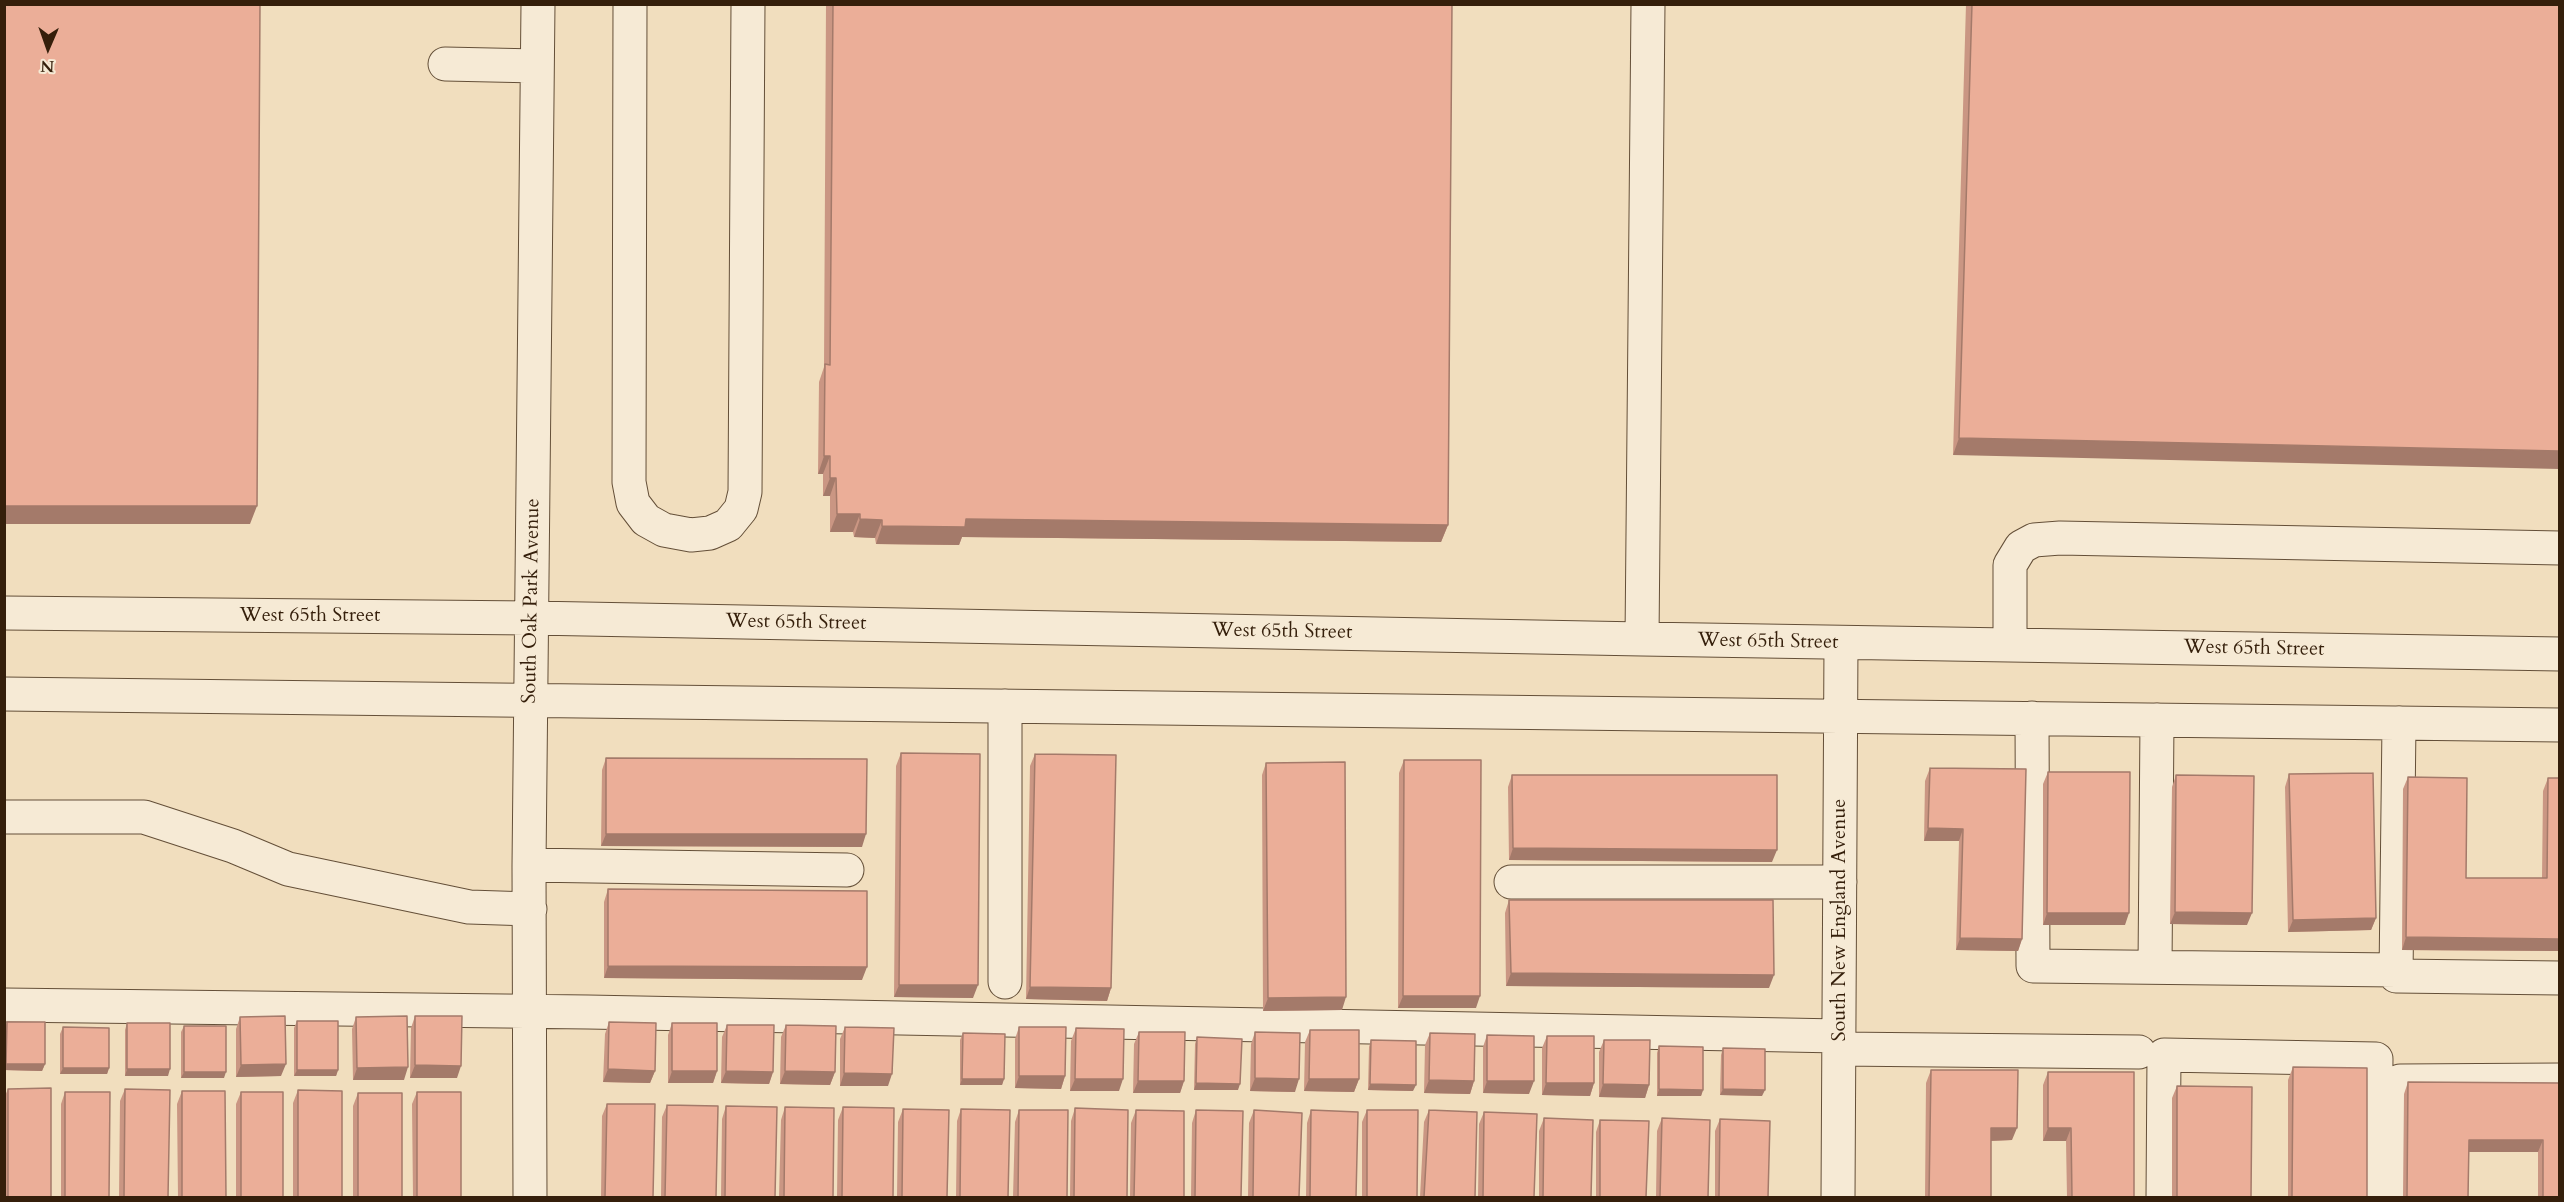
<!DOCTYPE html>
<html>
<head>
<meta charset="utf-8">
<style>
	body { margin:0 }
	#map { position:relative; width:2564px; height:1202px; overflow:hidden; background:#f1debe; font-family:Cardo,serif }
	canvas { display:block }
	.frame { position:absolute; inset:0; border:6px solid #351f0b; pointer-events:none }
	.north { position:absolute; left:18px; top:18px; width:60px; height:60px; -webkit-text-stroke:4px #f6ead5; paint-order:stroke; rotate:182deg; font-size:16px; font-weight:700; line-height:24px; text-align:center; color:#351f0b }
	.north::after { content:''; display:block; margin:auto; width:21px; height:27px; background:#351f0b; clip-path:polygon(50% 0,100% 100%,50% 72%,0 100%) }
</style>
</head>
<body>
<div id="map">
<canvas width="2564" height="1202"></canvas>
<div class="frame"></div>
<div class="north">N</div>
</div>
<script>
const context = document.querySelector('canvas').getContext('2d');
context.lineJoin = 'round';
const shape = rows => new Path2D(rows.map(r => 'M' + r).join(''));
function trace(path, color, width, dash) { context.strokeStyle = color; context.lineWidth = width; context.lineCap = dash ? 'butt' : 'round'; context.setLineDash(dash || []); context.stroke(path); }
function fill(path, color) { context.fillStyle = color; context.fill(path, 'evenodd'); }
function drawText(font, color, halo, rows, align = 'center') {
  context.font = font + ' Cardo,serif'; context.lineWidth = 4.5; context.setLineDash([]); context.textBaseline = 'middle'; context.strokeStyle = halo; context.fillStyle = color; for (const [text, x, y, turn = 0] of rows) {
    context.save(); context.translate(x, y); context.rotate((+turn || 0) * Math.PI / 180); context.textAlign = isNaN(turn) ? turn : align; if (halo) context.strokeText(text, 0, 0); context.fillText(text, 0, 0); context.restore();
  }
}
const minor = shape([
	[630,4,629,482,633,503,646,520,664,530,691,535,710,533,728,525,741,509,745,492,748,4],
	[445,64,537,66],
	[4,613,532,618,1642,639,2560,654],
	[1642,639,1648,4],
	[2010,645,2010,565,2021,547,2034,540,2060,538,2560,548],
	[4,694,2560,725],
	[2032,718,2033,966,2396,970],
	[2399,723,2396,976,2560,978],
	[4,817,144,817,233,846,288,869,469,907,530,909],
	[529,865,847,870],
	[1511,882,1840,882],
	[2155,967,2157,720],
	[1005,982,1005,706],
	[4,1005,588,1012,1839,1036],
	[1839,1049,2139,1052],
	[530,1198,529,865,538,4],
	[1838,1198,1841,643],
	[2163,1198,2164,1055,2376,1059,2374,1198],
	[2398,1198,2397,1095,2400,1081,2560,1080]
]);
trace(minor, '#644f38', 35);
trace(minor, '#f6ead5', 33);
fill(shape([
	[826,4,1452,4,1448,525,1441,542,962,537,959,545,876,544,875,538,854,537,853,532,830,532,830,496,823,496,823,474,818,474,819,382,824,367],
	[1966,4,2559,4,1953,455],
	[901,753,973,998,894,997,896,766],
	[1035,754,1111,988,1107,1001,1026,999,1030,766],
	[606,758,862,847,601,846,602,770],
	[1404,760,1476,1008,1398,1008,1399,773],
	[1266,763,1342,1010,1263,1011,1262,775],
	[1930,768,2022,939,2018,951,1956,950,1959,841,1924,841,1925,781],
	[2048,772,2125,925,2043,925,2043,784],
	[2289,774,2376,918,2371,930,2288,932,2285,787],
	[1512,775,1772,862,1509,860,1508,787],
	[2176,775,2247,925,2170,924,2172,787],
	[2408,777,2466,878,2542,878,2543,791,2548,778,2559,951,2402,950,2403,789],
	[608,889,862,980,604,978,604,902],
	[1509,900,1769,988,1506,986,1505,913],
	[415,1016,457,1078,410,1078,411,1028],
	[240,1017,281,1076,236,1077,236,1029],
	[356,1017,404,1080,353,1080,352,1029],
	[297,1021,338,1070,336,1076,294,1076,294,1028],
	[7,1022,45,1064,42,1071,4,1070,5,1028],
	[609,1022,655,1071,650,1083,603,1082,605,1034],
	[127,1023,168,1076,125,1076,125,1030],
	[672,1023,717,1071,713,1083,668,1083,668,1035],
	[727,1025,773,1072,769,1084,721,1083,722,1037],
	[786,1025,835,1072,830,1085,780,1084,781,1037],
	[184,1026,224,1078,181,1078,181,1032],
	[63,1027,109,1068,107,1074,60,1074,60,1034],
	[845,1027,888,1086,840,1086,840,1039],
	[1019,1027,1065,1076,1061,1089,1015,1088,1015,1039],
	[1076,1028,1119,1091,1070,1091,1071,1041],
	[1310,1030,1359,1079,1354,1092,1304,1091,1305,1042],
	[1139,1032,1184,1081,1180,1093,1133,1093,1134,1044],
	[1255,1032,1295,1092,1250,1091,1251,1044],
	[963,1033,1004,1079,1002,1085,960,1085,960,1040],
	[1430,1033,1474,1081,1470,1094,1424,1093,1425,1045],
	[1487,1035,1529,1094,1483,1093,1483,1047],
	[1547,1036,1594,1083,1590,1096,1542,1095,1542,1048],
	[1197,1037,1238,1090,1194,1090,1195,1044],
	[1371,1040,1413,1091,1368,1090,1369,1047],
	[1604,1040,1649,1085,1645,1098,1599,1097,1599,1052],
	[1659,1046,1703,1090,1701,1096,1657,1096,1657,1053],
	[1723,1048,1762,1096,1720,1095,1721,1055],
	[2293,1067,2367,1197,2288,1197,2288,1080],
	[1931,1070,2012,1140,1991,1141,1991,1197,1925,1197,1926,1083],
	[2048,1072,2134,1197,2067,1197,2066,1141,2043,1141,2043,1085],
	[2408,1082,2559,1083,2559,1197,2538,1197,2538,1152,2469,1152,2468,1197,2403,1197,2404,1094],
	[2177,1086,2251,1197,2172,1197,2172,1098],
	[8,1089,51,1197,4,1197,4,1098],
	[125,1089,168,1197,119,1197,120,1101],
	[298,1090,342,1197,293,1197,293,1103],
	[182,1091,226,1197,178,1197,177,1104],
	[65,1092,109,1197,61,1197,61,1104],
	[241,1092,283,1197,236,1197,236,1104],
	[417,1092,461,1197,413,1197,412,1104],
	[358,1093,402,1197,353,1197,353,1106],
	[607,1104,653,1197,601,1197,602,1116],
	[667,1105,716,1197,661,1197,662,1117],
	[726,1106,775,1197,721,1197,722,1119],
	[785,1107,833,1197,779,1197,781,1120],
	[843,1107,893,1197,837,1197,838,1120],
	[1075,1108,1127,1197,1070,1197,1071,1121],
	[903,1109,947,1197,897,1197,898,1122],
	[961,1109,1008,1197,956,1197,957,1121],
	[1019,1110,1067,1197,1013,1197,1015,1122],
	[1136,1110,1184,1197,1130,1197,1131,1123],
	[1196,1110,1241,1197,1191,1197,1192,1123],
	[1254,1110,1299,1197,1248,1197,1249,1123],
	[1311,1110,1356,1197,1306,1197,1307,1123],
	[1367,1110,1417,1197,1362,1197,1362,1122],
	[1429,1110,1475,1197,1420,1197,1424,1122],
	[1484,1112,1534,1197,1478,1197,1479,1124],
	[1544,1118,1591,1197,1539,1197,1539,1131],
	[1662,1118,1708,1197,1656,1197,1657,1131],
	[1720,1119,1768,1197,1715,1197,1715,1131],
	[1600,1120,1646,1197,1596,1197,1596,1132]
]), '#ca9683');
fill(shape([
	[1959,438,2559,451,2559,469,1953,455],
	[824,456,830,456,823,474,818,474],
	[830,478,836,478,830,496,823,496],
	[4,506,257,506,250,524,4,524],
	[837,514,860,514,853,532,830,532],
	[860,519,882,520,875,538,854,537],
	[966,519,1448,525,1441,542,962,537,959,545,876,544,882,526],
	[1928,828,1963,829,1959,841,1924,841],
	[606,834,866,834,862,847,601,846],
	[1513,848,1777,850,1772,862,1509,860],
	[2175,912,2252,913,2247,925,2170,924],
	[2047,913,2129,913,2125,925,2043,925],
	[2376,918,2371,930,2288,932,2293,920],
	[2406,937,2559,939,2559,951,2402,950],
	[1960,938,2022,939,2018,951,1956,950],
	[608,966,867,967,862,980,604,978],
	[1511,973,1774,975,1769,988,1506,986],
	[899,985,978,985,973,998,894,997],
	[1030,987,1111,988,1107,1001,1026,999],
	[1403,996,1480,996,1476,1008,1398,1008],
	[1346,997,1342,1010,1263,1011,1268,998],
	[6,1064,45,1064,42,1071,4,1070],
	[286,1064,281,1076,236,1077,241,1065],
	[415,1065,461,1066,457,1078,410,1078],
	[408,1067,404,1080,353,1080,357,1068],
	[63,1068,109,1068,107,1074,60,1074],
	[127,1069,170,1069,168,1076,125,1076],
	[608,1069,655,1071,650,1083,603,1082],
	[297,1070,338,1070,336,1076,294,1076],
	[672,1071,717,1071,713,1083,668,1083],
	[726,1071,773,1072,769,1084,721,1083],
	[785,1071,835,1072,830,1085,780,1084],
	[184,1072,226,1072,224,1078,181,1078],
	[844,1073,892,1074,888,1086,840,1086],
	[1019,1076,1065,1076,1061,1089,1015,1088],
	[1255,1078,1299,1079,1295,1092,1250,1091],
	[962,1079,1004,1079,1002,1085,960,1085],
	[1075,1079,1123,1079,1119,1091,1070,1091],
	[1309,1079,1359,1079,1354,1092,1304,1091],
	[1429,1080,1474,1081,1470,1094,1424,1093],
	[1138,1081,1184,1081,1180,1093,1133,1093],
	[1487,1081,1534,1081,1529,1094,1483,1093],
	[1196,1083,1240,1084,1238,1090,1194,1090],
	[1546,1083,1594,1083,1590,1096,1542,1095],
	[1370,1084,1416,1085,1413,1091,1368,1090],
	[1603,1084,1649,1085,1645,1098,1599,1097],
	[1659,1089,1703,1090,1701,1096,1657,1096],
	[1723,1089,1765,1090,1762,1096,1720,1095],
	[1991,1128,2017,1128,2012,1140,1987,1141],
	[2048,1128,2071,1128,2066,1141,2043,1141],
	[2469,1140,2543,1140,2538,1152,2464,1152]
]), '#a47a6a');
const building = shape([
	[4,4,260,4,257,506,4,506,4,4],
	[833,4,1452,4,1448,525,966,519,965,527,882,526,882,520,860,519,860,514,837,514,836,478,830,478,830,456,824,456,825,364,830,365,833,4],
	[1972,4,2559,4,2559,451,1959,438,1972,4],
	[901,753,980,754,978,985,899,985,901,753],
	[1035,754,1116,755,1111,988,1030,987,1035,754],
	[606,758,867,759,866,834,606,834,606,758],
	[1404,760,1481,760,1480,996,1403,996,1404,760],
	[1345,762,1346,997,1268,998,1266,763,1345,762],
	[1930,768,2026,769,2022,939,1960,938,1963,829,1928,828,1930,768],
	[2048,772,2130,772,2129,913,2047,913,2048,772],
	[2373,773,2376,918,2293,920,2289,774,2373,773],
	[1512,775,1777,775,1777,850,1513,848,1512,775],
	[2176,775,2254,776,2252,913,2175,912,2176,775],
	[2408,777,2467,778,2466,878,2547,878,2548,778,2559,778,2559,939,2406,937,2408,777],
	[608,889,867,891,867,967,608,966,608,889],
	[1509,900,1773,900,1774,975,1511,973,1509,900],
	[285,1016,286,1064,241,1065,240,1017,285,1016],
	[407,1016,408,1067,357,1068,356,1017,407,1016],
	[415,1016,462,1016,461,1066,415,1065,415,1016],
	[297,1021,338,1021,338,1070,297,1070,297,1021],
	[7,1022,45,1022,45,1064,6,1064,7,1022],
	[609,1022,656,1023,655,1071,608,1069,609,1022],
	[127,1023,170,1023,170,1069,127,1069,127,1023],
	[672,1023,717,1023,717,1071,672,1071,672,1023],
	[727,1025,774,1025,773,1072,726,1071,727,1025],
	[786,1025,836,1026,835,1072,785,1071,786,1025],
	[184,1026,226,1026,226,1072,184,1072,184,1026],
	[63,1027,109,1028,109,1068,63,1068,63,1027],
	[845,1027,894,1028,892,1074,844,1073,845,1027],
	[1019,1027,1066,1027,1065,1076,1019,1076,1019,1027],
	[1076,1028,1124,1029,1123,1079,1075,1079,1076,1028],
	[1310,1030,1359,1030,1359,1079,1309,1079,1310,1030],
	[1139,1032,1185,1032,1184,1081,1138,1081,1139,1032],
	[1255,1032,1300,1033,1299,1079,1255,1078,1255,1032],
	[963,1033,1005,1034,1004,1079,962,1079,963,1033],
	[1430,1033,1475,1034,1474,1081,1429,1080,1430,1033],
	[1487,1035,1534,1036,1534,1081,1487,1081,1487,1035],
	[1547,1036,1594,1036,1594,1083,1546,1083,1547,1036],
	[1197,1037,1242,1039,1240,1084,1196,1083,1197,1037],
	[1371,1040,1416,1041,1416,1085,1370,1084,1371,1040],
	[1604,1040,1650,1040,1649,1085,1603,1084,1604,1040],
	[1659,1046,1703,1047,1703,1090,1659,1089,1659,1046],
	[1723,1048,1765,1049,1765,1090,1723,1089,1723,1048],
	[2293,1067,2367,1068,2367,1197,2292,1197,2293,1067],
	[1931,1070,2018,1070,2017,1128,1991,1128,1991,1197,1929,1197,1931,1070],
	[2048,1072,2134,1072,2134,1197,2072,1197,2071,1128,2048,1128,2048,1072],
	[2408,1082,2559,1083,2559,1197,2543,1197,2543,1140,2469,1140,2468,1197,2407,1197,2408,1082],
	[2177,1086,2252,1087,2251,1197,2177,1197,2177,1086],
	[51,1088,51,1197,8,1197,8,1089,51,1088],
	[125,1089,170,1090,168,1197,124,1197,125,1089],
	[298,1090,342,1091,342,1197,298,1197,298,1090],
	[182,1091,225,1091,226,1197,182,1197,182,1091],
	[65,1092,110,1092,109,1197,65,1197,65,1092],
	[241,1092,283,1092,283,1197,241,1197,241,1092],
	[417,1092,461,1092,461,1197,417,1197,417,1092],
	[358,1093,402,1093,402,1197,358,1197,358,1093],
	[607,1104,655,1104,653,1197,605,1197,607,1104],
	[667,1105,718,1106,716,1197,665,1197,667,1105],
	[726,1106,777,1107,775,1197,725,1197,726,1106],
	[785,1107,834,1108,833,1197,784,1197,785,1107],
	[843,1107,894,1108,893,1197,842,1197,843,1107],
	[1075,1108,1128,1110,1127,1197,1074,1197,1075,1108],
	[903,1109,949,1110,947,1197,902,1197,903,1109],
	[961,1109,1010,1110,1008,1197,960,1197,961,1109],
	[1019,1110,1068,1110,1067,1197,1018,1197,1019,1110],
	[1136,1110,1184,1111,1184,1197,1134,1197,1136,1110],
	[1196,1110,1243,1111,1241,1197,1195,1197,1196,1110],
	[1254,1110,1302,1113,1299,1197,1253,1197,1254,1110],
	[1311,1110,1358,1112,1356,1197,1310,1197,1311,1110],
	[1367,1110,1418,1110,1417,1197,1367,1197,1367,1110],
	[1429,1110,1477,1112,1475,1197,1424,1197,1429,1110],
	[1484,1112,1537,1114,1534,1197,1483,1197,1484,1112],
	[1544,1118,1593,1120,1591,1197,1543,1197,1544,1118],
	[1662,1118,1710,1120,1708,1197,1660,1197,1662,1118],
	[1720,1119,1770,1121,1768,1197,1719,1197,1720,1119],
	[1600,1120,1649,1121,1646,1197,1600,1197,1600,1120]
]);
fill(building, '#ebae98');
trace(building, '#a47a6a', 1.5);
drawText('20px', '#351f0b', '#f6ead5', [
	["South Oak Park Avenue",532,601,-89],
	["West 65th Street",310,616],
	["West 65th Street",796,623,1],
	["West 65th Street",1282,632,1],
	["West 65th Street",1768,642,1],
	["West 65th Street",2254,649,1],
	["South New England Avenue",1840,920,-90]
]);
</script>
</body>
</html>
